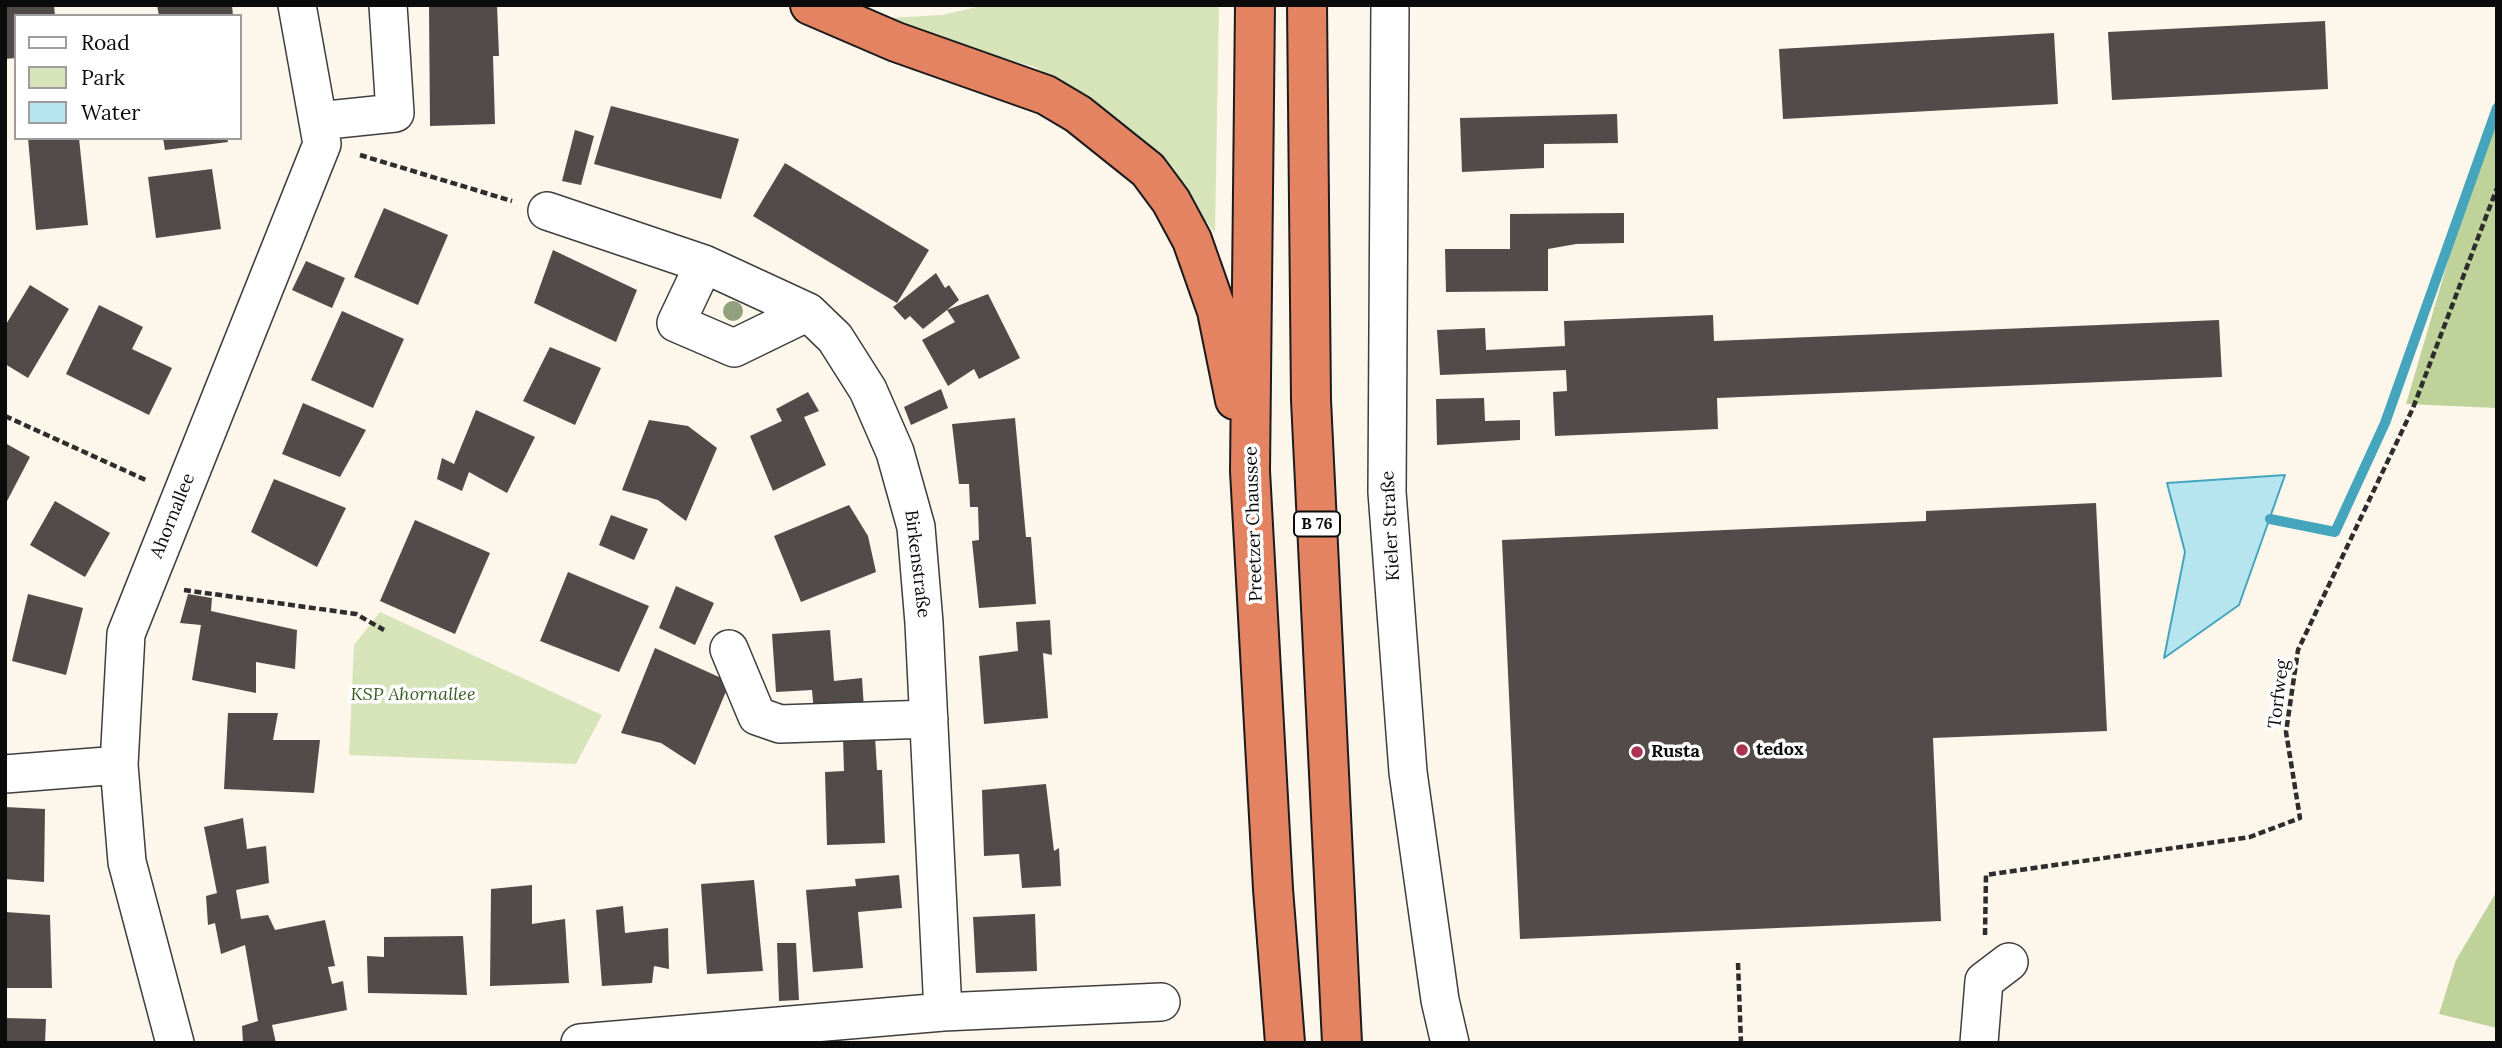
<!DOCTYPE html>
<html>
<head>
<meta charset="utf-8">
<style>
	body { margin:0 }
	#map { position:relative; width:2502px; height:1048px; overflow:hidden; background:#fdf6eb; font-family:Lora,serif }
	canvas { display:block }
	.frame { position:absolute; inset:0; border:7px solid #0b0b0b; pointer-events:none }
	.legend { position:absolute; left:14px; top:14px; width:228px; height:126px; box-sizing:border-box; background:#fff; border:2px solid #9d9d9d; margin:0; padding:9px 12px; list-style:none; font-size:21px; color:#0b0b0b }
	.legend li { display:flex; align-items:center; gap:14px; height:35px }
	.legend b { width:35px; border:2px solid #9d9d9d }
</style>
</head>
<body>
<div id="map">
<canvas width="2502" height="1048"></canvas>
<div class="frame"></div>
<ul class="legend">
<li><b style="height:9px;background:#fff"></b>Road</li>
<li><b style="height:19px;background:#d7e3b9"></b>Park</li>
<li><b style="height:19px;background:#b6e5ef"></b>Water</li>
</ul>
</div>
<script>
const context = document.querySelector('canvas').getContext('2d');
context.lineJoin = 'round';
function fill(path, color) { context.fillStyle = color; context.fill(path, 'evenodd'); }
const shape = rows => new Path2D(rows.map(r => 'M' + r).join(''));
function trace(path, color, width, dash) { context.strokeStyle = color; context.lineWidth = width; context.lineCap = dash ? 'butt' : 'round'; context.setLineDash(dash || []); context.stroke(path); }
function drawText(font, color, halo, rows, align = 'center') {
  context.font = font + ' Lora,serif'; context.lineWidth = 7; context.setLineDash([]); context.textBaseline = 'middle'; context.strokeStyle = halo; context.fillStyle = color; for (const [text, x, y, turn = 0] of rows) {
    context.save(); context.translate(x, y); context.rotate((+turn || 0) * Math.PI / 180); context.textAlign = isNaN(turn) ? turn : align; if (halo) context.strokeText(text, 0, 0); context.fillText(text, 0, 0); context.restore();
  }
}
fill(shape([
	[985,5,1219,5,1215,233,1153,152,1099,105,1035,67,975,51,889,18,942,15],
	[380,612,602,715,576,764,349,755,354,645]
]), '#d7e3b9');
fill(shape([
	[2497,94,2497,408,2406,404],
	[2497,891,2497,1028,2439,1014,2456,960]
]), '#bed29a');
const water = shape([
	[2285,475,2239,605,2164,658,2185,552,2167,483,2285,475]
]);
fill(water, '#b6e5ef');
trace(water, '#45a5bd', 2);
trace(shape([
	[2270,519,2335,532,2385,423,2497,108]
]), '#45a5bd', 10);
fill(shape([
	[5,5,54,5,55,16,16,16,16,58,5,59],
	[157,5,232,5,233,16,159,16],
	[429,5,497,5,499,56,493,56,495,124,430,126],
	[2325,21,2328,89,2112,100,2108,32],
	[2054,33,2058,104,1783,119,1779,49],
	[611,106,739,139,721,199,594,164],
	[1617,114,1618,143,1544,144,1544,168,1462,172,1460,118],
	[575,130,594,136,581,185,562,181],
	[28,138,79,138,88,225,36,230],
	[163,138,227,138,228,142,165,150],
	[785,163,929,250,897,303,753,216],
	[212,169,221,229,156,238,148,177],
	[384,208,448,235,418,305,354,277],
	[1624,213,1624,243,1576,244,1548,249,1548,291,1446,292,1445,249,1510,249,1510,214],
	[553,250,637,290,616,342,534,303],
	[306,261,345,278,332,308,292,290],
	[936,273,945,288,949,285,959,300,947,310,988,294,1020,358,979,379,974,369,948,386,922,340,955,322,947,310,923,329,910,316,905,320,893,307],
	[30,285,69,309,28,378,5,364,5,326],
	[99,305,143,327,132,349,172,368,149,415,66,374],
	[342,311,404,339,373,408,311,380],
	[1713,315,1714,341,2219,320,2222,377,1717,398,1718,429,1555,436,1553,392,1567,391,1566,370,1440,375,1437,330,1485,328,1486,350,1565,346,1564,321],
	[550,347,601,368,575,425,523,401],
	[941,389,948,408,911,425,904,407],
	[808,392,819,411,804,417,826,465,773,491,750,436,782,421,776,409],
	[1484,398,1485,421,1520,420,1520,440,1437,445,1436,399],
	[303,403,366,430,340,477,282,454],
	[476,410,535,437,507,493,469,472,462,491,437,479,442,458,454,464],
	[1015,418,1026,537,1031,537,1036,604,979,608,972,541,979,540,978,507,970,507,969,484,959,484,952,424],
	[649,420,688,426,717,448,686,521,658,500,622,490],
	[5,443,30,457,5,505],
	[274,479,346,508,317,567,251,532],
	[55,501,110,533,85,577,30,545],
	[2096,503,2107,731,1933,738,1941,921,1520,939,1502,540,1926,521,1926,511],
	[849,505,868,536,876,572,801,602,774,536],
	[611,515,648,529,634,560,599,545],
	[415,520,490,553,455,634,380,601],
	[568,572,649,606,619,672,540,641],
	[676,586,714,603,695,645,659,628],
	[28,594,83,608,66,675,12,661],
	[188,594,212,598,211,611,297,630,295,669,256,662,256,693,192,680,201,625,180,623],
	[1050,620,1052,655,1043,653,1048,718,984,724,979,656,1018,651,1016,622],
	[830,630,834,681,862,678,864,709,814,713,812,690,776,692,772,634],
	[655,648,730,682,695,765,661,743,621,733],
	[228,713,278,713,273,740,320,740,314,793,224,789],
	[875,736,877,770,882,770,885,843,827,845,825,772,844,771,843,737],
	[1046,784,1054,851,1059,848,1061,886,1022,888,1019,854,984,856,982,790],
	[5,807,45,809,44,882,5,879],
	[243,818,247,849,266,846,269,883,236,890,241,919,268,915,275,930,325,920,335,966,328,967,332,984,343,981,347,1010,272,1025,276,1043,243,1043,242,1026,258,1021,245,945,221,954,215,923,208,925,206,896,217,893,204,827],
	[899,875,902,908,858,912,863,968,813,972,806,890,856,886,855,879],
	[754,880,763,971,707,974,701,884],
	[532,885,532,924,565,919,569,983,490,986,491,889],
	[623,906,625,933,668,928,669,969,654,966,652,983,602,986,596,910],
	[5,912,50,915,52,988,5,988],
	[1035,914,1037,971,976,973,973,917],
	[463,936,467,995,368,993,367,956,384,957,384,937],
	[777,943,796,943,799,1000,779,1001],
	[5,1018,46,1019,45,1043,5,1043]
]), '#524b49');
const minor = shape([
	[1390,5,1387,492,1408,772,1440,1000,1450,1043],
	[318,121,395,113,388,5],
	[547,211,704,264],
	[729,649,757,716,780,724,929,719],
	[5,774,119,765],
	[943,1012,1161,1002],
	[175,1043,127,862,119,765,126,634,322,144,297,5],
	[580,1043,943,1012,924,623,916,527,895,452,868,390,835,338,808,312,704,264,676,323,734,348,808,312],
	[1979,1043,1984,981,2009,962]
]);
const highway = shape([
	[810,5,896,42,1046,95,1078,114,1148,170,1171,201,1192,240,1217,311,1235,400],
	[1255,5,1250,471,1273,889,1285,1043],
	[1307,5,1311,400,1342,1043]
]);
trace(minor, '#3e3e3e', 40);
trace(highway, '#1c1c1c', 42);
trace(shape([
	[360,155,512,201],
	[5,416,148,481],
	[184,590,356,614,384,630],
	[1985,935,1986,875,2250,837,2300,818,2286,732,2298,650,2413,408,2497,188],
	[1738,963,1741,1043]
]), '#2d2d2d', 4.5, [7, 3.5]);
trace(minor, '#fff', 37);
trace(highway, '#e48362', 38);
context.fillStyle = '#92a17d';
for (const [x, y] of [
	[733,311]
]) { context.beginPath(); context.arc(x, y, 10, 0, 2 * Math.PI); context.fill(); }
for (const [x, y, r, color] of [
	[1742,750,7,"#ab3351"],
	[1637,752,7,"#ab3351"]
]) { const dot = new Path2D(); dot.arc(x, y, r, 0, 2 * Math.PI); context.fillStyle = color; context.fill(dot); trace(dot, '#fff', 2.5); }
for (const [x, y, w] of [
	[1317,524,46]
]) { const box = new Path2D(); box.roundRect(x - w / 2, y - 12.5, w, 25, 5); context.fillStyle = '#fff'; context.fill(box); trace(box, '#0b0b0b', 2); }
drawText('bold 16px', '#0b0b0b', null, [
	["B 76",1317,524]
]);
drawText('18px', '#0b0b0b', '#fff', [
	["Ahornallee",173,516,-68],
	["Preetzer Chaussee",1254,524,-92],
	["Kieler Straße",1391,526,-93],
	["Birkenstraße",917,564,83],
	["Torfweg",2279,694,-83]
]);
drawText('italic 18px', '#3a5b23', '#fff', [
	["KSP Ahornallee",413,695]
]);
drawText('bold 18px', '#0b0b0b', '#fff', [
	["tedox",1756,750],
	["Rusta",1651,752]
], 'left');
</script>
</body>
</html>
